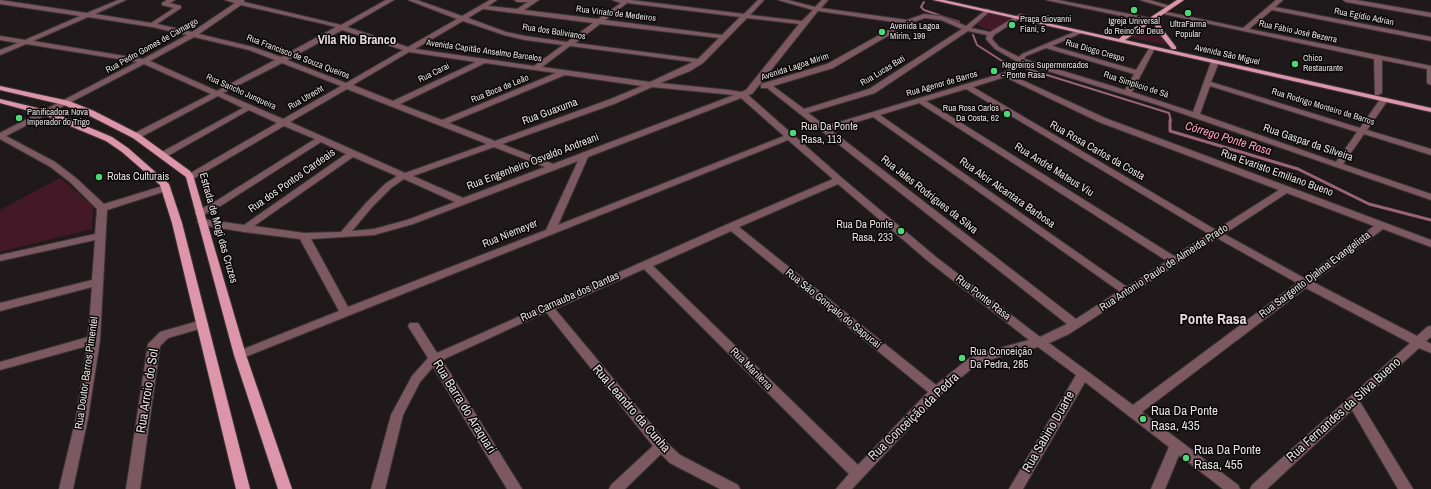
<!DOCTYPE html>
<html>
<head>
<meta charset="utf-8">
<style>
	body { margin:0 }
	canvas { display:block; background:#20191b }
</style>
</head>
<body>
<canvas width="1431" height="489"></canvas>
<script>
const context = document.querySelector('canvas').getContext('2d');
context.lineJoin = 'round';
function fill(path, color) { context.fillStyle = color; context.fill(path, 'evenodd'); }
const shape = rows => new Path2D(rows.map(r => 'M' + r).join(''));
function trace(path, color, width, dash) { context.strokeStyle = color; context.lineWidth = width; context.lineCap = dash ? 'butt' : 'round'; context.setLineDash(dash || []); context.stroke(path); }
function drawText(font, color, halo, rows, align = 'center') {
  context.font = font + ' "Archivo Narrow",sans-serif'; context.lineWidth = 3; context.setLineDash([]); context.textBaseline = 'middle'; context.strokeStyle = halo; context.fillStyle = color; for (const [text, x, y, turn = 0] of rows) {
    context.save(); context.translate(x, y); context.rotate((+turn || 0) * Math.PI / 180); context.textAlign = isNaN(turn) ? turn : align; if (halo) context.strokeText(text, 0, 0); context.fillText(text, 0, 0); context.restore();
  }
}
fill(shape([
	[988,13,1012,19,993,30,983,28,976,24],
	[1141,27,1156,30,1171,46,1128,37],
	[60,178,93,206,92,229,0,252,0,210]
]), '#431928');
trace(shape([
	[924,2,921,7,924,10,959,22],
	[973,35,977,45,1002,61,1169,113,1171,121]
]), '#996478', 2);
trace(shape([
	[1170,120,1170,131,1298,169,1369,204,1431,220]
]), '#996478', 3);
const minor = shape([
	[0,0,87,13,118,0,126,0,95,14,151,23,174,8,162,5,162,3,167,0,175,0,170,3,181,6,181,8,157,24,192,32,235,3,225,0,244,0,244,2,341,25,386,0,394,0,347,27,408,47,457,19,408,0,417,0,462,16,490,0,497,0,488,6,517,9,528,2,517,2,514,0,539,0,524,10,598,19,621,3,612,0,631,0,744,14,758,0,764,0,750,15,802,21,813,10,778,0,788,0,815,7,822,0,828,0,821,8,907,20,924,14,942,16,966,26,987,9,989,10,989,12,971,28,990,32,1020,14,1025,15,994,35,992,39,999,47,1019,57,1022,54,1079,30,1082,32,1081,33,1052,46,1136,70,1150,47,1154,47,1155,48,1132,92,1193,112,1211,62,1215,60,1219,62,1211,82,1360,128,1381,98,1387,98,1388,100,1367,130,1431,149,1431,155,1364,134,1343,164,1431,194,1431,200,1155,104,1022,63,1011,75,1105,118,1431,240,1431,247,1383,229,1313,282,1417,336,1427,327,1431,326,1431,337,1426,341,1431,344,1431,353,1419,348,1360,402,1413,489,1398,489,1352,410,1267,489,1250,489,1252,485,1410,343,1306,288,1142,412,1238,485,1240,489,1223,489,1179,455,1165,489,1151,489,1169,447,1085,382,1023,489,1009,489,1076,375,1038,347,988,360,976,365,940,395,852,489,836,489,849,474,644,269,555,309,666,442,680,455,738,485,740,489,720,489,670,463,661,454,625,489,609,489,611,485,653,446,546,312,442,360,522,489,507,489,433,367,420,382,403,415,385,489,371,489,391,415,412,376,428,358,408,326,410,323,418,323,437,353,728,224,833,179,788,140,240,359,236,358,234,355,236,352,339,311,300,239,244,232,202,225,197,222,202,219,244,225,346,154,321,142,222,205,203,215,197,215,195,213,197,211,216,201,315,139,284,126,193,179,187,179,186,177,187,175,277,123,249,110,166,157,160,157,159,155,160,153,243,108,218,96,139,138,133,138,132,136,133,134,211,94,144,64,6,136,55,162,76,178,104,204,166,185,171,188,169,190,107,210,100,340,88,418,73,489,59,489,76,418,87,346,0,370,0,362,88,337,92,287,0,311,0,303,92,280,95,240,0,261,0,255,95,234,97,209,70,182,49,166,0,139,0,133,137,62,26,44,0,55,0,50,18,43,0,40,0,36,25,40,80,16,0,4,0,0],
	[627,3,740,17,722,35,605,20,627,3],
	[241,5,324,24,336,27,281,57,253,47,199,34,241,5],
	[483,9,593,23,567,42,525,36,506,32,468,18,483,9],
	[818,11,901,23,827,64,761,84,761,88,767,88,1067,324,1040,337,936,257,842,178,748,95,752,94,818,11],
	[88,17,152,27,187,35,143,59,33,41,88,17],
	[747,18,799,24,746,90,741,92,729,90,660,83,690,71,703,63,747,18],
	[925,18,941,20,962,29,869,89,804,109,773,86,833,68,910,23,925,18],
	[463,21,504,35,525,40,563,45,534,66,415,49,463,21],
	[600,24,719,38,698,59,575,43,600,24],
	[342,30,403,50,346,83,287,60,342,30],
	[968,31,987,35,986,39,995,49,1016,61,1008,70,1003,73,826,126,808,113,875,93,968,31],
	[194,37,249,50,275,60,217,91,150,61,194,37],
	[570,46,693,62,650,82,542,67,570,46],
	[1046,48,1134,74,1125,90,1024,59,1026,56,1046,48],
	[409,52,476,62,393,101,353,85,409,52],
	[282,63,341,86,283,119,223,93,282,63],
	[485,63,556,73,442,120,400,104,485,63],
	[565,75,642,86,608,100,495,141,449,123,565,75],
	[1005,77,1099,122,1279,190,1216,230,973,87,1005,77],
	[1210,86,1357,132,1336,162,1200,114,1210,86],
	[652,87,734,95,553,164,502,144,614,104,652,87],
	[347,89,390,106,487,144,405,173,290,122,347,89],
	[966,89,1209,234,1174,256,926,101,966,89],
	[741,98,784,136,558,225,588,157,741,98],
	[919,103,1167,261,1127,287,880,115,919,103],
	[873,117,1119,291,1076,319,831,130,873,117],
	[494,147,545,167,463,198,413,176,494,147],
	[353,157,397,176,385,184,366,203,341,232,304,233,254,226,353,157],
	[578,161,546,230,348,307,311,239,374,235,413,224,578,161],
	[404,179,455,202,407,220,374,229,352,231,372,207,391,188,404,179],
	[838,184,928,261,1029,340,985,352,968,359,936,385,739,227,838,184],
	[1287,193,1374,226,1304,278,1224,234,1287,193],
	[731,231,928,392,858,465,653,266,731,231],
	[1217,238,1297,283,1133,405,1049,343,1069,334,1217,238],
	[1046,0,1058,0,1150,18,1153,20,1150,22,1046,0],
	[1140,0,1150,0,1173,7,1170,9,1140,0],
	[1276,0,1283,0,1275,7,1431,37,1431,41,1272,10,1249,29,1431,66,1431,85,1427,83,1427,69,1382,60,1382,93,1378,95,1375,95,1374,59,1159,13,1162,11,1243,28,1276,0],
	[1343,0,1356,0,1431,13,1431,17,1346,2,1343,0],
	[202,320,206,321,208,324,206,327,168,338,160,346,140,489,126,489,148,344,160,332,202,320]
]);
const major = shape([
	[933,0,944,0,1119,39,1122,36,1177,0,1184,0,1159,17,1160,25,1163,30,1176,47,1176,49,1172,49,1158,32,1153,21,1125,40,1431,108,1431,112,933,0],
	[0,86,69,101,94,111,139,134,190,171,193,175,246,355,292,489,278,489,234,355,186,177,133,138,88,115,64,105,0,90,0,86],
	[0,99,50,111,112,137,128,148,169,184,182,223,250,489,236,489,172,223,160,185,122,152,106,141,44,115,0,103,0,99]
]);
trace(minor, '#3c3537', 2);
trace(major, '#3c3537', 2);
fill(minor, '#7b5862');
fill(major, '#dd95ab');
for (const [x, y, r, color] of [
	[1134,10,4,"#4fd675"],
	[1188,13,4,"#4fd675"],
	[1012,25,4,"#4fd675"],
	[882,32,4,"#4fd675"],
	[1295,64,4,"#4fd675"],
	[994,71,4,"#4fd675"],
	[1007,114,4,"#4fd675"],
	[19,118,4,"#4fd675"],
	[793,133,4,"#4fd675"],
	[99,177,4,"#4fd675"],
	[901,231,4,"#4fd675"],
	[962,358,4,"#4fd675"],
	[1143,419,4,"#4fd675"],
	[1186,458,4,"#4fd675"]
]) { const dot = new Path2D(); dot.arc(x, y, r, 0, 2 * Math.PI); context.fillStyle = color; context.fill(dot); trace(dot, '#080506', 1.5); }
drawText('9px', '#e6e1e2', '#080506', [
	["Rua Viriato de Medeiros",616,14,7],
	["Rua Egídio Adrian",1364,17,11],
	["Rua dos Bolivianos",554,32,9],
	["Rua Fábio José Bezerra",1298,32,12],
	["Rua Pedro Gomes de Camargo",152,46,-29],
	["Avenida Capitão Anselmo Barcelos",484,51,8],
	["Rua Diogo Crespo",1095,51,16],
	["Avenida São Miguel",1227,55,13],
	["Rua Francisco de Souza Queiros",298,57,21],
	["Avenida Lagoa Mirim",795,67,-18],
	["Rua Lucas Bati",883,71,-31],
	["Rua Carai",434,73,-26],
	["Rua Agenor de Barros",942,84,-16],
	["Rua Simplicio de Sá",1136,85,18],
	["Rua Boca de Leão",500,89,-22],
	["Rua Sancho Junqueira",241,92,24],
	["Rua Utrecht",306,98,-30],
	["Rua Rodrigo Monteiro de Barros",1323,107,17]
]);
drawText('9px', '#e6e1e2', '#080506', [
	["Praça Giovanni",1020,20],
	["Fiani, 5",1020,30],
	["Igreja Universal",1134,22,"center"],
	["do Reino de Deus",1134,32,"center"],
	["UltraFarma",1188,25,"center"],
	["Popular",1188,35,"center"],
	["Avenida Lagoa",890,27],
	["Mirim, 199",890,37],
	["Chico",1303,59],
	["Restaurante",1303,69],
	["Negreiros Supermercados",1002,66],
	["- Ponte Rasa",1002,76],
	["Rua Rosa Carlos",999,109,"right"],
	["Da Costa, 62",999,119,"right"],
	["Panificadora Nova",27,113],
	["Imperador do Trigo",27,123]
], 'left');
drawText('11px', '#e6e1e2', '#080506', [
	["Rua Guaxuma",550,112,-20],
	["Rua Gaspar da Silveira",1308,143,19],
	["Rua Rosa Carlos da Costa",1097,151,30],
	["Rua Engenheiro Osvaldo Andreani",533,162,-21],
	["Rua André Mateus Viu",1054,170,32],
	["Rua Evaristo Emiliano Bueno",1277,173,20],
	["Rua dos Pontos Cardeais",292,181,-35],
	["Rua Alcir Alcantara Barbosa",1007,193,35],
	["Rua Jales Rodrigues da Silva",929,195,38],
	["Estrada de Mogi das Cruzes",218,228,74],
	["Rua Niemeyer",510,234,-22],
	["Rua Antonio Paulo de Almeida Prado",1164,268,-33],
	["Rua Sargento Djalma Evangelista",1315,275,-37],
	["Rua Carnauba dos Dantas",570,297,-24],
	["Rua Ponte Rasa",983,298,38],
	["Rua São Gonçalo do Sapucaí",833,309,39],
	["Rua Marilena",751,369,45],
	["Rua Doutor Barros Pimentel",87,373,-82]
]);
drawText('11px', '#e6e1e2', '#080506', [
	["Rua Da Ponte",801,127],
	["Rasa, 113",801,140],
	["Rotas Culturais",107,177],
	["Rua Da Ponte",893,225,"right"],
	["Rasa, 233",893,238,"right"],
	["Rua Conceição",970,352],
	["Da Pedra, 285",970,365]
], 'left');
drawText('italic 12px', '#fea5c1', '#080506', [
	["Córrego Ponte Rasa",1228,139,17]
]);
drawText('bold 13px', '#e4dadd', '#080506', [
	["Vila Rio Branco",357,41]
]);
drawText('13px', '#e6e1e2', '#080506', [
	["Rua Arroio do Sol",148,391,-81],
	["Rua Barra do Araquari",464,407,58],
	["Rua Leandro da Cunha",631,409,49],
	["Rua Fernandes da Silva Bueno",1344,410,-42],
	["Rua Conceição da Pedra",914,417,-44],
	["Rua Sabino Duarte",1049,432,-60]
]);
drawText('13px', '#e6e1e2', '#080506', [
	["Rua Da Ponte",1151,412],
	["Rasa, 435",1151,427],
	["Rua Da Ponte",1194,451],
	["Rasa, 455",1194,466]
], 'left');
drawText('bold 15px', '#e4dadd', '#080506', [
	["Ponte Rasa",1213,320]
]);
</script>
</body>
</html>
